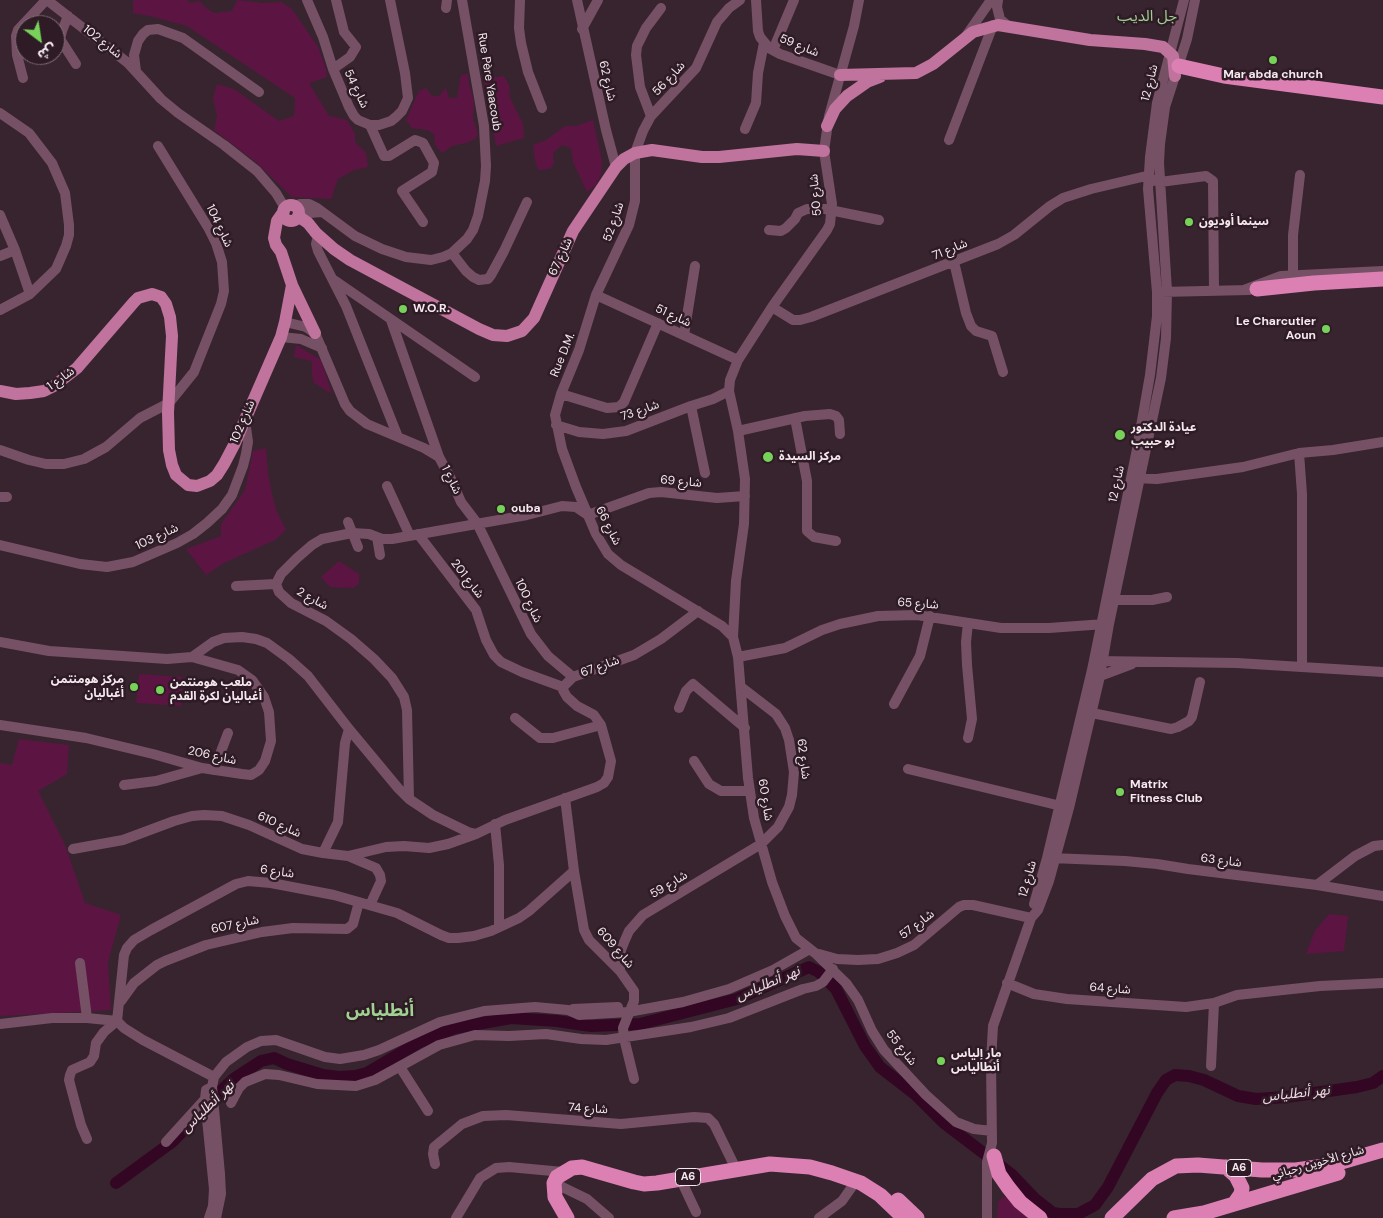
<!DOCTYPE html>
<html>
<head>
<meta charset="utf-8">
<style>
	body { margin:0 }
	#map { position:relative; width:1383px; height:1218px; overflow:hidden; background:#38242f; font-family:"DM Sans","Noto Sans Arabic",sans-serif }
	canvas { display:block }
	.north { position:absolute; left:15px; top:15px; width:50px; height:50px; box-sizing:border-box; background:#2e1b25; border:1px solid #7e6d75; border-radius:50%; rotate:149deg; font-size:14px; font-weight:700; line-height:20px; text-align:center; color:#f5e8ee }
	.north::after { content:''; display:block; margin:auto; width:18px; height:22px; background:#77d259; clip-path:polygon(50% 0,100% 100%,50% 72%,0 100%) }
</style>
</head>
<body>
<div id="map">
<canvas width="1383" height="1218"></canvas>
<div class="north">ش</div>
</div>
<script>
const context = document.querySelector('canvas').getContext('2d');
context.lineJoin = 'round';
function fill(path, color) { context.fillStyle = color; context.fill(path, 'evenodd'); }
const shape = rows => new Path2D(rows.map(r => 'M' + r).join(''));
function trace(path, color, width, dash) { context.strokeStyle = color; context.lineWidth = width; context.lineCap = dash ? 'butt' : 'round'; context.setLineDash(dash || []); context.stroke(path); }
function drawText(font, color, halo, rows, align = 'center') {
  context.font = font + ' "DM Sans","Noto Sans Arabic",sans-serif'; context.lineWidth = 5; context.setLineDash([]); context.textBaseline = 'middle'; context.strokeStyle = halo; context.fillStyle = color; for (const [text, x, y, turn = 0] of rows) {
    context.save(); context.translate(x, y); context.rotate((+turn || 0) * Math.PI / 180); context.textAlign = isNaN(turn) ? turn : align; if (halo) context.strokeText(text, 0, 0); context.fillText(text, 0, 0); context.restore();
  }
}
fill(shape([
	[133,0,187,0,190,3,200,1,206,8,214,13,232,11,237,0,264,3,281,2,292,9,318,47,326,69,327,77,309,83,329,116,347,120,355,134,355,142,366,153,368,167,354,170,338,179,331,199,292,197,257,163,214,130,217,116,213,98,217,84,234,89,279,121,294,116,295,98,187,26,154,17,133,13],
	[468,74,469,84,474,102,473,118,478,134,475,139,466,143,452,146,442,153,435,145,434,134,427,130,412,128,406,120,419,91,426,88,432,96,439,96,446,88,449,98,457,98,461,75],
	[504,76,509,85,510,98,523,124,524,138,496,146,484,79],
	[593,120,602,161,601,174,596,185,587,192,573,162,571,148,562,145,553,153,554,163,550,169,538,170,535,160,533,145,546,140,565,126,576,126],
	[296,345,321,360,332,394,314,383,312,375,312,361,294,357],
	[266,448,268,473,272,494,277,512,286,530,275,540,224,563,206,575,186,549,221,536,221,524,245,490,253,451],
	[339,561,359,574,359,584,353,588,330,587,321,577],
	[139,674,183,677,181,706,136,703],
	[19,739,69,745,67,774,38,791,65,845,85,903,121,915,108,962,111,1010,0,1016,0,763,12,765],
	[1329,914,1348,916,1344,951,1306,954,1315,931],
	[1003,1197,1009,1198,1028,1218,997,1218,998,1202]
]), '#5c1542');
trace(shape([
	[116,1183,172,1142,224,1088,235,1078,261,1061,274,1058,287,1064,323,1075,339,1077,355,1076,367,1073,418,1043,455,1028,511,1018,557,1021,591,1026,640,1024,737,999,809,967,819,972,836,989,865,1046,880,1067,916,1095,944,1123,1011,1174,1035,1199,1053,1213,1060,1214,1078,1214,1095,1205,1108,1187,1157,1093,1166,1080,1175,1075,1189,1076,1204,1080,1238,1096,1256,1099,1286,1097,1357,1087,1373,1083,1383,1076]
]), '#330723', 12);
trace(shape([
	[47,0,128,63,161,99,178,113,224,145,257,171,276,193,285,208],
	[307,0,323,37,333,69,349,107,354,116,358,120,370,125,379,125,391,121,396,117,402,111,408,98,405,73,390,0],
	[520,0,519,28,521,43,528,72,542,108],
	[577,0,606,130,616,167],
	[756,0,758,31,760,37,769,48,780,54,840,75],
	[859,0,854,26,829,116,824,151,832,204,830,224,827,230,772,307,738,360,730,380,729,391,738,431,745,479,744,524,736,581,733,637,738,657,748,778,754,818,772,882,785,916,796,938,815,953,846,983,858,1000,872,1031,884,1050,926,1095,956,1122,974,1129,992,1131],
	[998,0,997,7,1000,19,1008,26],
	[446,8,447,0],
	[68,16,62,31,60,39,76,64],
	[582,29,598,0],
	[966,36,991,0],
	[773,50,794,0],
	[333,69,350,57,356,47,344,32,336,0],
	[136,71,134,55,138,41,143,34,148,30,158,29,183,38,259,92],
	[23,78,17,55,16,36,18,30,46,0],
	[0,113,29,133,52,163,65,193,69,225,69,235,66,246,56,269,30,294,0,310],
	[651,116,640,87,636,55,637,46,646,28,661,8],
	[370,125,384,156,389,156,415,140,423,143,434,163,432,172,402,191,423,222],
	[745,129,756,103,758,73,764,43],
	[949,140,993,25],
	[1160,182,1206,176,1213,181,1214,291],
	[294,206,300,204,309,204,317,208,355,236,382,249,406,257,431,260,443,257,452,253,467,239,473,230,478,216,485,181,486,166,484,126,462,0],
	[298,214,321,212],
	[0,215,15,250,30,294],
	[769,230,781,231,786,228,795,219,798,213,807,209,825,209,879,220],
	[318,235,316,244,318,251,346,306,398,437],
	[452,253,466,271,473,277,479,280,488,279,491,275,504,251,527,202],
	[0,256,15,250],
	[954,262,966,313,971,326,976,331,992,336,1003,372],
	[1293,276,1293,235,1300,175],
	[334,280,475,377],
	[1244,290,1281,276,1383,271],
	[1161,292,1249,290],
	[596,295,738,360],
	[772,307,793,320,800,320,811,317,998,244,1014,235,1050,206,1063,198,1091,189,1142,177,1149,176,1153,181],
	[391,320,439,457],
	[285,322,306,327,315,333,345,404,350,411,367,424,424,448,439,457,451,479,461,502,477,523,531,634,548,656,573,677],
	[684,335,695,266],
	[281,337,301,339,322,348],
	[561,394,607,408,619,407,624,402,658,323],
	[691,406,705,473],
	[795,418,807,481,807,531,814,537,836,541],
	[556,425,579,432,603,434,626,431,691,406,713,399,729,391],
	[738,431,805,416,830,414,836,416,839,420,840,434],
	[0,450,29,460,46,464,64,464,84,459,106,447,140,418,169,403,194,372,221,304,224,291,222,262,216,243,209,229,158,146],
	[1299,453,1302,494,1302,667],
	[1134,478,1157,479,1243,467,1299,453,1333,450,1383,442],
	[387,486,410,536],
	[0,497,7,497],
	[348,522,358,547],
	[418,534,476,610,486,640,494,655,501,662,522,672,563,687],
	[377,537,380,555],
	[0,545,80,564,107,567,133,562,177,543,193,534,207,523,222,509,232,495,243,466,246,454,248,442,245,420],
	[236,586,276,584],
	[1109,600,1152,600,1167,597],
	[968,623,966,642,967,665,972,719,968,738],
	[733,637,722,626,621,565,608,554,596,534,576,487,562,449,555,415,561,394,579,350,596,295,629,225,635,201,635,153,643,131,651,116,696,68,717,22,729,8,740,0],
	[0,642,49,651,167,659,192,657,238,670,252,680,264,697,269,712,271,741,265,761,259,770,251,775,242,774,202,768,153,754,86,738,0,725],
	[192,657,213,642,224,638,242,637,256,639,267,643,289,659,308,676,349,729,398,788,409,799,433,815,468,832,476,834],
	[738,657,785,648,822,630,840,624,878,616,917,615,1001,628,1049,628,1105,624],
	[1097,661,1237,663,1383,672],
	[1100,676,1132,664],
	[894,704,920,656,930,616],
	[679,708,686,691,693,684,745,728],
	[1092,713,1171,729,1178,727,1189,721,1192,717,1200,682],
	[515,718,540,738,553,738,601,725],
	[694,761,709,784,721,791,750,791],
	[908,769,1065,807],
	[214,770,228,733],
	[124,785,156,781,202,768],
	[565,798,574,871,584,930,589,940,620,971,634,991,634,1001,623,1028,624,1038,634,1079],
	[409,799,407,710,404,697,392,678,374,659,351,639,326,621,291,603,279,592,276,584,281,574,297,558,312,545,322,539,352,533,369,534,382,539,392,539,527,515,562,506,576,507,588,515,649,493,661,492,717,498,745,496],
	[495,824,499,865,499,927],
	[73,849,123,840,174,821,192,816,204,815,222,816,249,825,302,849,323,853,348,856,386,847,404,846,429,848,448,844,476,834,505,820,597,787,604,783,608,777,611,761,601,725,594,715,577,706,567,697,563,690,563,687,573,677,634,655,661,639,698,611],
	[323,853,338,822,345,743,349,729],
	[348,856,376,868,380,875,381,881,370,905],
	[1051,858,1125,861,1157,864,1188,869,1317,885,1383,896],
	[1317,885,1355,856,1374,846,1383,845],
	[1034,904,1047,858,1092,670,1137,449,1150,375,1157,316,1157,292,1148,189,1150,157,1157,103,1184,0],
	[819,954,837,959,858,960,878,959,897,953,914,945,959,907,964,905,973,905,1031,918],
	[80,963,87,1018],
	[620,971,621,950,625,940,629,931,643,915,761,844,778,827,789,807,792,795,794,772,789,740,785,728,776,714,741,687],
	[1007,983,1034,994,1067,999,1186,1007,1214,1003,1237,995,1320,986,1383,983],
	[121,1001,134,983,157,965,165,961,206,945,262,932,293,928,347,929,353,924,359,902],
	[573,1009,618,1007],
	[117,1021,124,955,127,948,134,940,151,930,236,884,248,881,271,883,334,895,397,913,441,935,449,938,458,938,474,936,491,931,519,918,529,911,574,871],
	[117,1021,124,1028,143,1040,214,1077],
	[0,1024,52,1018,87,1018,117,1021],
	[1211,1066,1214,1003],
	[400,1067,428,1111],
	[231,1103,239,1088,245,1082,265,1074,279,1075,317,1084,356,1086,375,1080,439,1045,475,1035,509,1036,546,1034,581,1039,606,1040,691,1027,729,1018,803,989,816,986,823,982,833,969],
	[87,1139,81,1125,69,1080,70,1075,72,1070,90,1062,94,1056,96,1043,104,1032,117,1021],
	[166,1142,205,1099],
	[435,1164,433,1154,434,1147,462,1124,483,1116,506,1115,621,1124,694,1117,708,1118,714,1124,736,1169],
	[680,1178,696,1212],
	[554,1183,587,1199,609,1218],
	[209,1218,213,1206,214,1189,205,1099,206,1090,212,1087],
	[216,1218,221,1194,220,1174,212,1087,214,1077,226,1062,247,1047,261,1041,276,1040,325,1057,340,1059,364,1055,379,1050,440,1022,484,1011,535,1007,568,1010,579,1015,628,1012,683,1002,729,989,773,970,810,949],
	[456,1218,480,1178,496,1168,509,1167,563,1172],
	[819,1218,842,1201,856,1181],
	[987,1218,987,1162,992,1143,991,1061,993,1026,1031,918,1038,910,1049,881,1069,808,1100,676,1109,624,1161,378,1166,338,1167,291,1159,163,1160,144,1165,107,1187,39,1195,0]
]), '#765165', 10);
trace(shape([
	[840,75,916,73,933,64,973,32,998,25,1090,40,1145,44,1163,47,1173,56,1175,76],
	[827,126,835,109,847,96,867,82,880,77],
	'283 213a8 8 0 1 1 16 0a8 8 0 1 1-16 0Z',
	[298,216,308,223,316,233,334,249,350,260,479,329,493,335,507,336,522,331,534,318,573,231,616,167,624,159,635,153,652,150,702,157,719,157,797,149,824,151],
	[292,285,315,333],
	[0,391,16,394,30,393,44,391,54,386,77,368,134,302,138,298,152,294,161,297,166,304,170,317,172,336,168,413,169,450,172,465,176,475,188,485,197,486,210,481,217,475,224,464,234,445,281,337,285,322,292,285,281,252,276,245,274,238,277,221,284,211]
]), '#bf739d', 12);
trace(shape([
	[1179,66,1224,76,1383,97],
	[1257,289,1314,283,1383,279],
	[994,1156,999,1174,1008,1187,1020,1202,1040,1218],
	[1226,1167,1236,1176,1242,1188,1241,1194,1234,1204],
	[898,1200,917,1218],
	[567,1218,555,1197,554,1183,557,1177,572,1168,582,1167,634,1182,644,1184,657,1183,770,1164,810,1167,832,1173,861,1183,880,1195,904,1218],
	[1112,1218,1152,1179,1176,1166,1198,1165,1262,1170,1296,1170,1331,1165,1383,1150],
	[1174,1218,1204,1213,1338,1173]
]), '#dc80b3', 15);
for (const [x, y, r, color] of [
	[1273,60,5,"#77d259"],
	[1189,222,5,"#77d259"],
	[403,309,5,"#77d259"],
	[1326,329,5,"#77d259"],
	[1120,435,6,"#77d259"],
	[768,457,6,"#77d259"],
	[501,509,5,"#77d259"],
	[134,687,5,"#77d259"],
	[160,690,5,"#77d259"],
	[1120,792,5,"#77d259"],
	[941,1061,5,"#77d259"]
]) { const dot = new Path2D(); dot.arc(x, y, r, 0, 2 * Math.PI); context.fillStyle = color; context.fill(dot); trace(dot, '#2e1b25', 2); }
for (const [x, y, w] of [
	[1239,1168,25],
	[688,1177,25]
]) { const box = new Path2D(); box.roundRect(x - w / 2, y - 8.5, w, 17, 4); context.fillStyle = '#2e1b25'; context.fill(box); trace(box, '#f5e8ee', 1); }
drawText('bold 11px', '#f5e8ee', null, [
	["A6",1239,1168],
	["A6",688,1177]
]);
drawText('12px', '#f5e8ee', '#2e1b25', [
	["شارع 102",102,42,38],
	["شارع 59",799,46,22],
	["شارع 56",669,79,-47],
	["شارع 62",607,81,77],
	["Rue Père Yaacoub",489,82,81],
	["شارع 12",1150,83,-76],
	["شارع 54",356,89,64],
	["شارع 50",816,195,-95],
	["شارع 52",614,222,-71],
	["شارع 104",219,226,64],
	["شارع 71",950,250,-22],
	["شارع 67",561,257,-65],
	["شارع 51",673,316,25],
	["Rue D.M.",563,355,-68],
	["شارع 1",61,379,-36],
	["شارع 73",640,411,-19],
	["شارع 102",243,422,-67],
	["شارع 1",451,480,64],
	["شارع 69",681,482,5],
	["شارع 12",1117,484,-78],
	["شارع 66",608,526,63],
	["شارع 103",157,537,-25],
	["شارع 201",467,579,52],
	["شارع 2",312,599,29],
	["شارع 100",528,601,64],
	["شارع 65",918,604,4],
	["شارع 67",600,667,-20],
	["شارع 206",212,756,12],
	["شارع 62",803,759,83],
	["شارع 60",765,800,81],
	["شارع 610",279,825,24],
	["شارع 63",1221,861,7],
	["شارع 6",277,872,8],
	["شارع 12",1028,879,-74],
	["شارع 59",669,885,-31],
	["شارع 607",235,925,-12],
	["شارع 57",917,925,-37],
	["شارع 609",615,948,49],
	["شارع 64",1110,989,4],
	["شارع 55",901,1048,52],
	["شارع 74",588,1109,3],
	["شارع الأخوين رحباني",1318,1163,-16]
]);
drawText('bold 12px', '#f5e8ee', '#2e1b25', [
	["Mar abda church",1273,75,"center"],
	["سينما أوديون",1199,222],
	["W.O.R.",413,309],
	["Le Charcutier",1316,322,"right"],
	["Aoun",1316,336,"right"],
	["عيادة الدكتور",1131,428],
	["بو حبيب",1131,442],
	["مركز السيدة",779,457],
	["ouba",511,509],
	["مركز هومنتمن",124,680,"right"],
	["أغباليان",124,694,"right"],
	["ملعب هومنتمن",170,683],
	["أغباليان لكرة القدم",170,697],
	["Matrix",1130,785],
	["Fitness Club",1130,799],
	["مار إلياس",951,1054],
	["أنطالياس",951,1068]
], 'left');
drawText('italic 14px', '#f1d8e5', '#2e1b25', [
	["نهر أنطلياس",768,984,-23],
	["نهر أنطلياس",1296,1094,-6],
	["نهر أنطلياس",208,1107,-44]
]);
drawText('15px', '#a0d192', '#2e1b25', [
	["جل الديب",1147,17]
]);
drawText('bold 18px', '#a0d192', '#2e1b25', [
	["أنطلياس",380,1011]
]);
</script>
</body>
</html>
